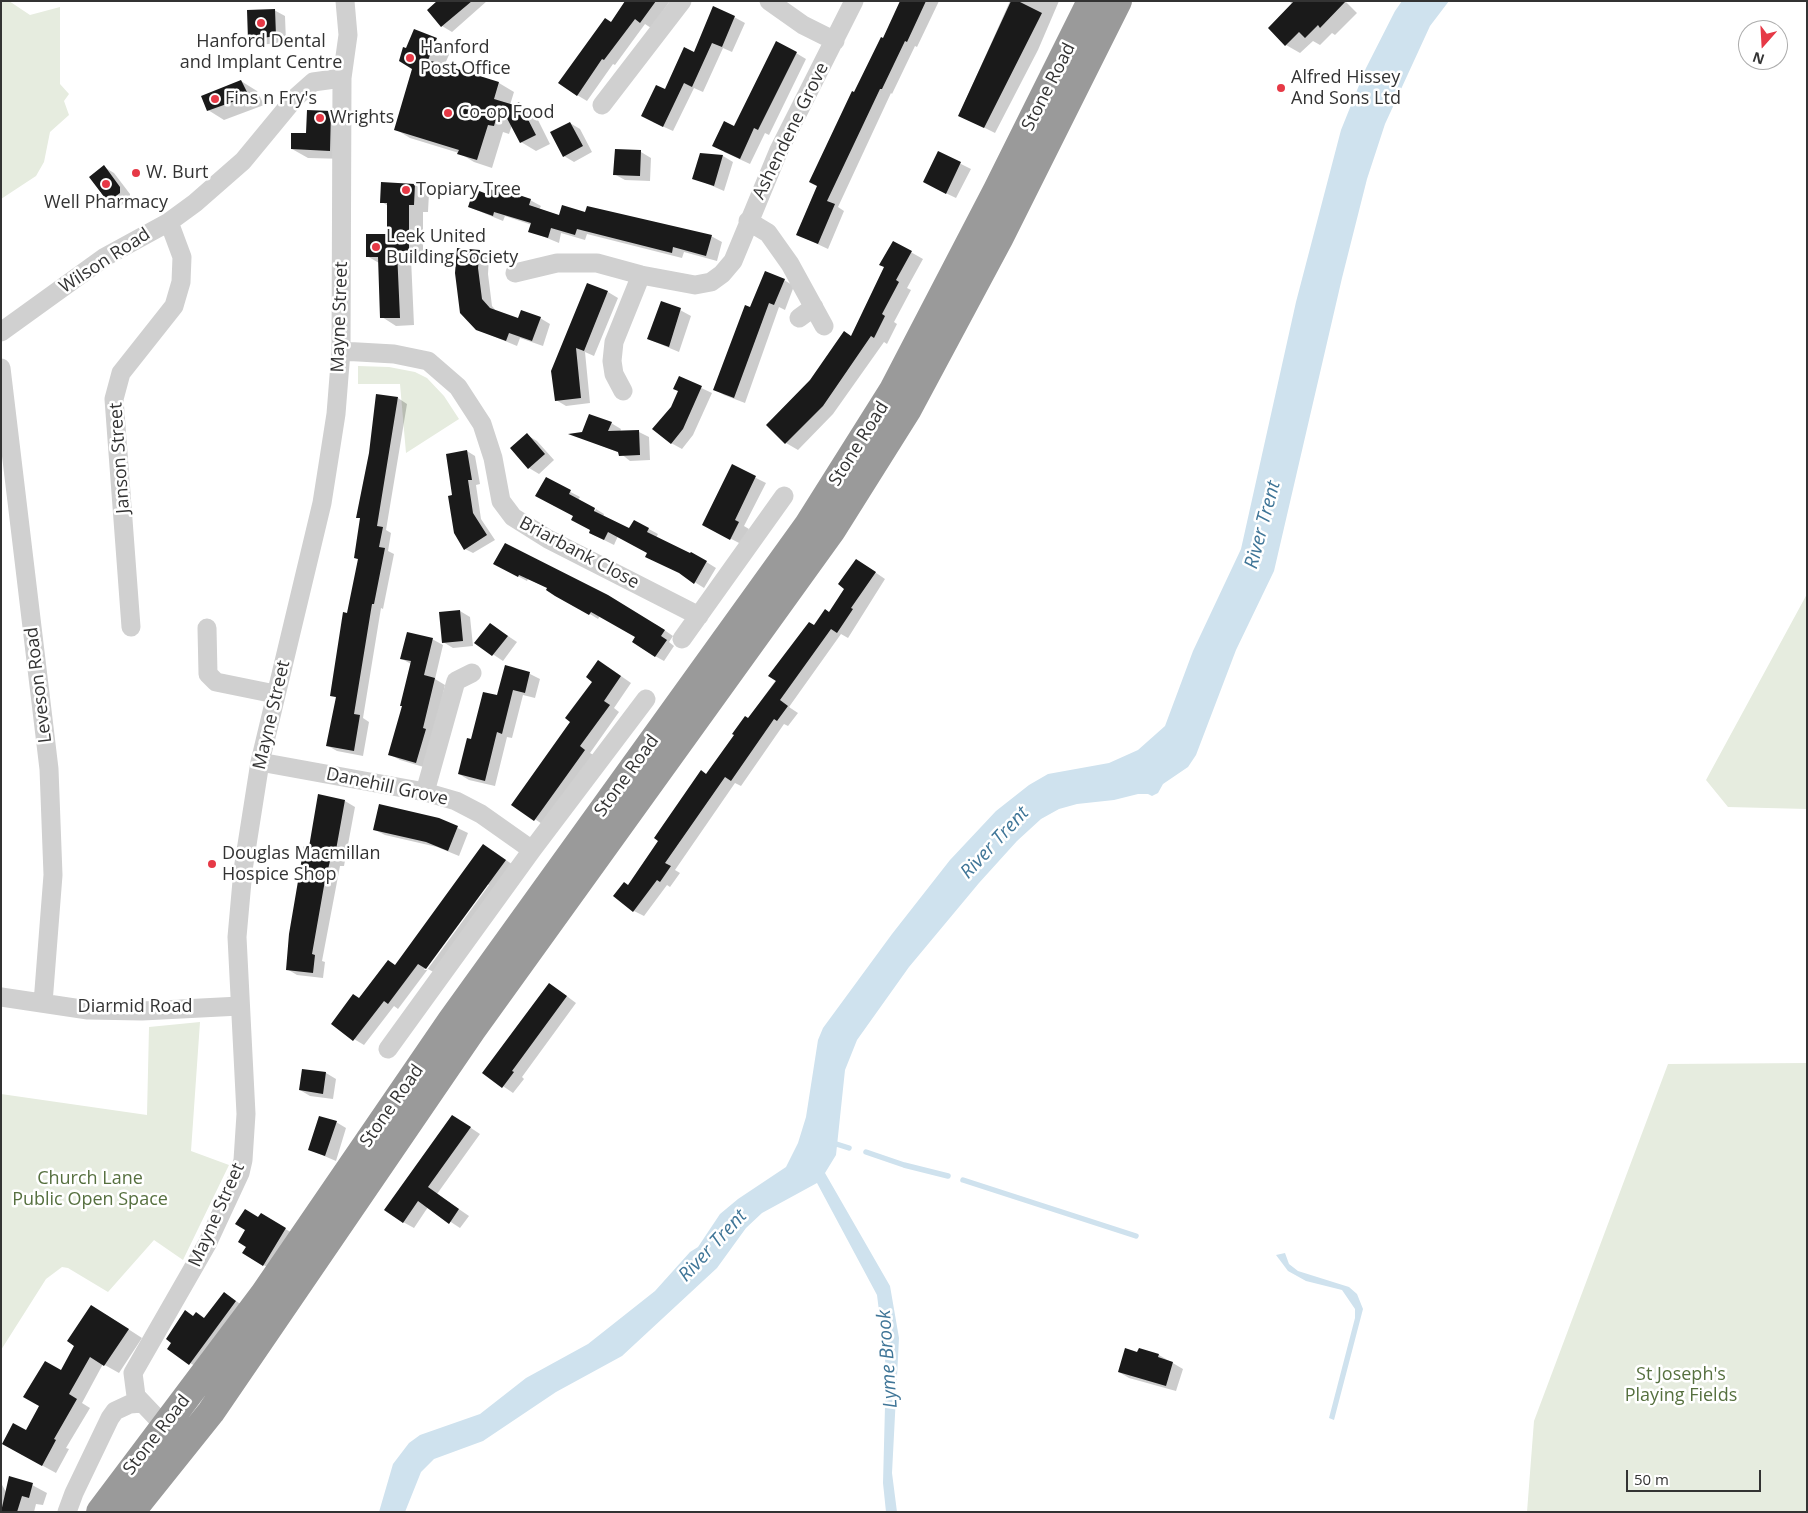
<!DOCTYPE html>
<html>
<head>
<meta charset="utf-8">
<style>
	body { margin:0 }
	#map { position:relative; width:1808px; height:1513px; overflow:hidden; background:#fff; font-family:"Open Sans",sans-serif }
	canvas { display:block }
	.frame { position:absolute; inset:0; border:2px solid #333; pointer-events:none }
	.north { position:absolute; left:1738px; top:20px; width:50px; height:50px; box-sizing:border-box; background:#fff; border:1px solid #adadad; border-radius:50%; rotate:199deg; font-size:14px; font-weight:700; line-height:20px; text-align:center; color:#333 }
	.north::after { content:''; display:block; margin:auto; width:18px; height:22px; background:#e63946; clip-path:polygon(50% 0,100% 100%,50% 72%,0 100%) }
	.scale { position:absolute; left:1626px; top:1470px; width:135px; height:22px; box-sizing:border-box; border:2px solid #333; border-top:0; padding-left:6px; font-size:15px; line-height:18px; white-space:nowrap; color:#333; -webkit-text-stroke:4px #fff; paint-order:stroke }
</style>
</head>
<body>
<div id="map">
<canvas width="1808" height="1513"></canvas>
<div class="frame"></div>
<div class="north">N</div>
<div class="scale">50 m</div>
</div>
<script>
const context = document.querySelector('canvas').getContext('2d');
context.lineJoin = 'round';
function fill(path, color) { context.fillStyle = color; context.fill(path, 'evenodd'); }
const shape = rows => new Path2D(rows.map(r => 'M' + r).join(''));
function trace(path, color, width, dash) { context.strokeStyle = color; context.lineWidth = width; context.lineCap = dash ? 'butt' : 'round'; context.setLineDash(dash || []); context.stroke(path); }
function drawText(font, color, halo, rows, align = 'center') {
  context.font = font + ' "Open Sans",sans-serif'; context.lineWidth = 5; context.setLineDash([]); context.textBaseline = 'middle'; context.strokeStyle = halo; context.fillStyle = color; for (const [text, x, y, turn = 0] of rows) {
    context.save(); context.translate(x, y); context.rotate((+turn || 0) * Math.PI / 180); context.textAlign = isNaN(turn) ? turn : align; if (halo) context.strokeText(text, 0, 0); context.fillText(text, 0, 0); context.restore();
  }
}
fill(shape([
	[1,1,9,1,30,15,60,7,60,84,69,94,64,101,69,115,50,132,44,162,36,176,1,199],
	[358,366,389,367,415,372,427,378,444,396,459,419,406,453,400,384,358,384],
	[1807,594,1807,809,1728,807,1706,780],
	[200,1022,191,1151,229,1165,183,1260,154,1240,108,1292,68,1268,62,1267,46,1279,1,1350,1,1094,147,1115,149,1027],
	[1807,1063,1807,1512,1527,1512,1534,1421,1668,1064]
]), '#e6ecdf');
fill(shape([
	[1402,1,1449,1,1430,26,1385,124,1367,179,1342,278,1274,571,1236,650,1196,755,1188,767,1163,784,1158,793,1152,796,1148,794,1138,794,1114,800,1077,804,1059,809,1041,819,1017,841,979,883,909,967,857,1040,845,1070,836,1155,825,1173,890,1286,899,1338,892,1473,897,1512,886,1512,883,1483,886,1368,877,1295,817,1183,762,1213,746,1228,717,1268,622,1356,556,1392,483,1441,434,1459,421,1472,405,1512,379,1512,393,1464,409,1443,420,1435,480,1414,526,1378,588,1344,655,1291,690,1252,698,1247,720,1214,738,1199,786,1167,798,1143,806,1117,818,1040,823,1028,892,934,950,860,996,811,1029,785,1048,774,1109,763,1138,750,1165,726,1193,651,1241,549,1296,302,1341,130,1366,68,1395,11],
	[1285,1253,1289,1264,1298,1271,1349,1287,1357,1294,1363,1309,1334,1420,1329,1418,1355,1318,1355,1309,1342,1290,1306,1281,1288,1271,1276,1255]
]), '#cfe2ee');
fill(shape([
	[439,1,487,1,452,32,442,26,429,10],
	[627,1,670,1,651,28,645,24,615,65,613,64,587,101,577,95,612,23],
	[902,1,939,1,917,47,915,46,892,94,891,93,838,207,844,211,828,249,798,235,855,94],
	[1010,1,1059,1,1038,50,995,133,959,115],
	[1289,1,1345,1,1357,13,1335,35,1332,33,1320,45,1313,41,1300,53,1286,45,1269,28,1293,5],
	[274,10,285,16,286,42,260,45,250,39],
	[734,17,745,23,732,52,723,48,703,92,694,88,673,131,653,122,665,91,695,53],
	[415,30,452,48,444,66,499,83,514,92,510,105,519,103,534,112,550,144,536,151,521,142,512,125,509,134,503,132,492,168,474,162,459,153,410,138,395,129,414,69,407,50],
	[796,53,806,59,769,135,765,133,750,164,724,152,735,128],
	[241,81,257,91,264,105,224,120,208,110],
	[330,112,346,121,346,159,308,158,292,149],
	[570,123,580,129,592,152,574,162,564,156],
	[616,150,641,152,651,158,650,181,625,180,614,174],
	[939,153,971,169,956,198,935,188],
	[701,155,723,156,733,162,724,191,694,178],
	[104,167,114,173,130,194,130,199,119,207,109,201],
	[415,185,429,193,428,212,423,212,423,258,411,258,414,325,396,326,382,317,379,263,367,256,388,235,388,206,382,202],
	[488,196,530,200,541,206,539,210,560,216,586,213,711,236,722,242,717,261,684,252,682,258,587,234,585,240,561,233,559,243,530,231,532,225,505,216,503,221,469,207],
	[893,242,923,259,907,288,911,290,894,322,897,324,887,344,884,342,833,414,798,450,786,443,852,337,885,267],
	[458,249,479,251,489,257,488,274,492,306,497,312,519,320,540,318,550,324,543,346,520,338,517,346,476,329],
	[784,280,794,286,785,310,779,307,745,403,724,395,714,389,751,309],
	[608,292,618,298,594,356,585,352,590,403,566,406,556,400,553,371],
	[680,310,691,316,679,352,648,339],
	[680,378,712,393,693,435,682,449,671,443,672,407,679,391],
	[398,398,407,404,386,530,391,533,388,551,394,554,383,609,381,608,363,718,369,722,363,756,337,751,328,746,337,698,331,695,359,560,355,558,362,519,358,517],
	[611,423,621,429,620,432,639,432,649,437,650,460,630,461,620,453,572,434,583,434],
	[527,435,537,441,554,460,539,474,529,468],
	[467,451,475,456,480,484,476,485,481,519,495,540,473,553,465,549,453,496],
	[732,466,766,483,744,526,749,529,741,544,714,530],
	[546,479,580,497,578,500,592,517,596,509,604,514,603,517,630,530,634,521,658,534,656,538,691,555,692,553,716,568,704,588,649,553,618,536,614,545,590,533,592,530,575,516],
	[495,564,657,625,673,636,669,642,674,646,664,661,655,656,637,637,600,616,598,619,548,588,528,579,527,581],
	[866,566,885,579,848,638,841,634,789,707,798,713,788,726,784,724,741,786,735,783,675,870,680,873,670,887,667,885,644,916,634,911,628,886,814,627,829,613],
	[460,611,470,617,473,646,453,648,443,642],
	[490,624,517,642,503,661,476,643],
	[432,639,443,645,435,679,445,685,427,768,400,760,389,754,403,706,411,664,402,659],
	[506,667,530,674,540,679,535,698,523,695,512,738,507,737,495,786,469,780,459,774,472,741,498,696],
	[608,667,631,683,614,708,619,712,590,753,595,756,545,826,513,804,572,721,594,681],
	[345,801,355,807,344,866,340,866,322,961,325,962,323,978,297,975,287,969,310,848],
	[439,819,468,833,459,856,437,847,385,835,375,830],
	[493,851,516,867,437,974,428,969,398,1009,394,1006,364,1045,354,1039,360,999,396,966],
	[486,883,489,885,427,970,424,970],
	[560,991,576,1003,522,1077,524,1079,513,1093,484,1073],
	[326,1073,336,1079,333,1099,310,1096,300,1090],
	[336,1122,346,1128,336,1161,310,1150],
	[462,1122,480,1134,437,1194,469,1216,460,1228,428,1207,414,1228,403,1222],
	[261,1215,301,1238,279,1274,243,1253],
	[224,1293,251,1311,206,1373,168,1349,194,1317,205,1319],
	[105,1314,142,1338,119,1373,103,1364,82,1403,90,1408,66,1448,69,1449,56,1473,3,1444,26,1431,62,1372],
	[1140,1349,1159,1355,1183,1369,1176,1391,1129,1378,1119,1372,1138,1353],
	[1,1483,6,1492,32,1485,47,1493,43,1505,36,1504,34,1512,1,1512]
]), '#0003');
trace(shape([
	[830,1142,849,1148],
	[866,1152,904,1165,948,1176],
	[963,1180,1136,1236]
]), '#cfe2ee', 5.5);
fill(shape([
	[437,1,472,1,441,27,427,10],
	[625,1,656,1,640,23,635,19,604,60,602,59,577,96,558,83,605,18,611,22],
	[900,1,926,1,907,42,905,41,882,89,880,89,827,201,835,204,818,244,796,235,817,186,809,182,852,91,854,92,881,37,883,38],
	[1011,1,1018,1,1042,13,984,128,958,116],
	[1294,1,1346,1,1320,28,1318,25,1305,38,1299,32,1285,46,1268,28],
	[713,6,735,16,722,47,712,43,692,87,684,83,663,127,641,116,656,85,665,89,684,47,694,52],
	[275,9,276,36,248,40,247,10],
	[414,29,437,38,428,60,499,82,494,99,514,105,519,102,536,135,520,143,500,105,494,126,488,125,477,160,457,154,459,150,394,130,412,69,399,61,403,47,406,48],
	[776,41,797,52,758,130,754,128,740,159,712,146,724,121,734,126],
	[241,80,249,96,207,111,201,96],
	[307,110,331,111,330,151,291,149,291,133,306,133],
	[570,122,583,146,563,157,550,132],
	[615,149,641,150,640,176,613,175],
	[938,151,961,162,946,194,923,182],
	[700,153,723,155,714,186,692,179],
	[104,165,120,187,120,193,108,202,89,177],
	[381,182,415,184,414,205,409,205,409,251,397,251,400,318,380,318,378,257,366,257,366,234,387,234,387,203,380,203],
	[474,189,487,194,489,189,506,194,507,191,531,199,529,205,559,215,562,205,585,212,587,206,712,235,706,256,673,247,672,253,577,229,575,235,551,228,548,238,528,232,531,223,494,212,493,216,468,207],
	[893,241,912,251,896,280,899,282,882,314,885,316,874,338,871,336,823,406,785,444,766,425,810,380,844,331,851,336,884,267,879,265],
	[457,248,480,250,478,268,482,299,490,308,518,318,521,310,541,317,532,341,509,333,506,341,476,330,460,313,455,273],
	[765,271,785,279,774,305,769,303,734,398,713,390,745,305,750,307],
	[587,283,608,291,584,351,576,348,581,398,555,401,551,371],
	[661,301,681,308,669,347,647,339],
	[679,376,702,386,683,429,671,444,652,429,671,407,678,391,673,389],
	[376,394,398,397,377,526,383,527,379,547,385,548,374,604,372,604,354,714,360,715,354,751,326,746,336,697,330,696,343,612,347,613,358,559,354,558,360,518,356,518,369,453],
	[589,414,612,422,608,431,639,430,640,455,619,456,618,452,568,434,582,432],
	[527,433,545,454,528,469,510,448],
	[467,450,472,480,468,480,473,513,487,535,464,550,454,533,448,496,452,495,446,454],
	[732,464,756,476,735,520,739,522,730,540,702,525],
	[546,477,571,490,569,494,595,508,594,511,629,528,634,520,649,528,647,532,690,553,691,552,707,561,694,584,679,573,645,557,647,553,608,532,604,540,589,533,590,530,571,520,573,516,535,496],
	[505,543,608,595,665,630,661,636,667,640,655,657,632,642,635,637,591,612,589,615,555,596,546,590,547,588,519,575,518,577,493,564],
	[856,559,876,572,851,608,853,609,837,633,831,629,780,700,788,706,777,721,774,719,731,781,725,777,665,863,671,866,660,882,657,880,633,912,613,896,624,882,628,885,658,841,654,838,701,770,706,774,734,735,732,734,745,716,748,718,776,681,768,676,809,622,814,625,825,609,829,612,844,589,838,584],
	[460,610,463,641,442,643,439,612],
	[490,623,508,636,492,656,474,643],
	[407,632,433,638,424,675,435,678,423,728,426,729,416,763,388,755,402,706,400,706,411,661,400,659],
	[598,660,621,676,604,701,610,705,580,746,585,750,534,821,511,805,570,722,565,718,592,682,586,677],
	[505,665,530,672,525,693,513,690,502,734,497,732,485,781,458,774,467,738,471,739,483,692,497,695],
	[318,794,345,800,334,861,330,861,324,886,312,954,315,955,313,973,286,970,289,934,304,846,309,847],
	[379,804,439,818,458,826,448,851,426,842,373,830],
	[483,844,506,860,426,969,418,964,388,1004,384,1001,353,1041,331,1024,353,994,359,998,388,960,395,965],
	[549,983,567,996,512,1071,514,1072,502,1088,482,1073],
	[302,1069,326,1072,323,1094,299,1090],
	[452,1115,471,1127,428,1187,459,1209,449,1224,418,1201,403,1223,384,1210],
	[319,1116,337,1121,325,1156,308,1150],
	[245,1209,258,1217,261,1213,286,1228,263,1266,242,1253,246,1247,238,1242,245,1230,235,1224],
	[224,1292,236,1301,189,1365,167,1349,171,1343,166,1339,185,1310,193,1316,196,1312,204,1318],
	[91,1305,129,1329,104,1366,90,1357,69,1394,77,1399,54,1439,56,1440,42,1466,2,1444,13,1423,26,1430,39,1406,23,1397,45,1361,61,1370,74,1346,67,1341],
	[1125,1348,1137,1352,1139,1348,1159,1354,1158,1357,1173,1362,1166,1386,1118,1372],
	[9,1476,33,1483,29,1498,22,1496,17,1512,1,1512]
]), '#1a1a1a');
trace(shape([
	[769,1,803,25,835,41],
	[602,105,682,1],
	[748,221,768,233,790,264,824,326],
	[515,273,557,263,597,263,641,275,695,285,711,282,722,274,733,261,779,150,854,1],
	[799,318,814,307],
	[1,332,105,257,169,222,195,203,243,161,295,98,313,82,342,78],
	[341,351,394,354,428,361,458,387,482,424,493,458,501,501,513,517,548,539,699,616],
	[1,368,49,769,53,875,43,1003],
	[623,391,614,374,612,361,614,342,641,275],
	[131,627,114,399,121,373,174,306,181,282,182,257,169,222],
	[207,628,208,674,216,682,275,694],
	[682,639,784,496],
	[260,762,425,792,456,801,481,814,532,850],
	[425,792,456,681,472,673],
	[1,997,88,1010,142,1011,240,1006],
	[388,1049,532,850,646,699],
	[172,1434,136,1396,133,1373,207,1244,240,1173,243,1160,246,1114,237,937,243,870,260,762,322,503,336,414,341,351,342,78,348,35,345,1],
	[67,1512,74,1493,110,1418,115,1411,130,1404,142,1403]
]), '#d0d0d0', 19);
trace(shape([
	[100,1512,264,1294,451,1021,808,525,893,390,997,190,1091,1],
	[131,1512,211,1412,472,1030,832,530,908,409,999,239,1118,1]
]), '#9a9a9a', 28);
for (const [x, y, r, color] of [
	[261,23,5,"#e63946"],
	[410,58,5,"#e63946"],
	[1281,88,5,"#e63946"],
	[215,99,5,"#e63946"],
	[448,113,5,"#e63946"],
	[320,118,5,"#e63946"],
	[136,173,5,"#e63946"],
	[106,184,5,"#e63946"],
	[406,190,5,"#e63946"],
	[376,247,5,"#e63946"],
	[212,864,5,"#e63946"]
]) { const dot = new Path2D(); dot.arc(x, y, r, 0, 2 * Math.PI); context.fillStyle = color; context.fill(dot); trace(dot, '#fff', 2); }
drawText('18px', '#333', '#fff', [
	["Hanford Dental",261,42,"center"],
	["and Implant Centre",261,63,"center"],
	["Hanford",420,48],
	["Post Office",420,69],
	["Alfred Hissey",1291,78],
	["And Sons Ltd",1291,99],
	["Fins n Fry's",225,99],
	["Co-op Food",458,113],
	["Wrights",330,118],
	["W. Burt",146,173],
	["Topiary Tree",416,190],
	["Well Pharmacy",106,203,"center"],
	["Leek United",386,237],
	["Building Society",386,258],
	["Douglas Macmillan",222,854],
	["Hospice Shop",222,875]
], 'left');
drawText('18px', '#333', '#fff', [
	["Stone Road",1049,87,-63],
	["Ashendene Grove",791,131,-64],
	["Wilson Road",105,261,-33],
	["Mayne Street",340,317,-88],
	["Stone Road",859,444,-58],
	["Janson Street",120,458,-94],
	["Briarbank Close",579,553,28],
	["Leveson Road",39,685,-97],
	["Mayne Street",272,715,-77],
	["Stone Road",627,776,-54],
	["Danehill Grove",387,787,12],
	["Diarmid Road",135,1007],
	["Stone Road",392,1106,-55],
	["Mayne Street",217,1215,-66],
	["Stone Road",157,1435,-52]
]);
drawText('18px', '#56703f', '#fff', [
	["Church Lane",90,1179],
	["Public Open Space",90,1200],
	["St Joseph's",1681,1375],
	["Playing Fields",1681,1396]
]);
drawText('italic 19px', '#3f7597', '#fff', [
	["River Trent",1263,525,-75],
	["River Trent",995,843,-47],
	["River Trent",713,1246,-47],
	["Lyme Brook",888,1359,-94]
]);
</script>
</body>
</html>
